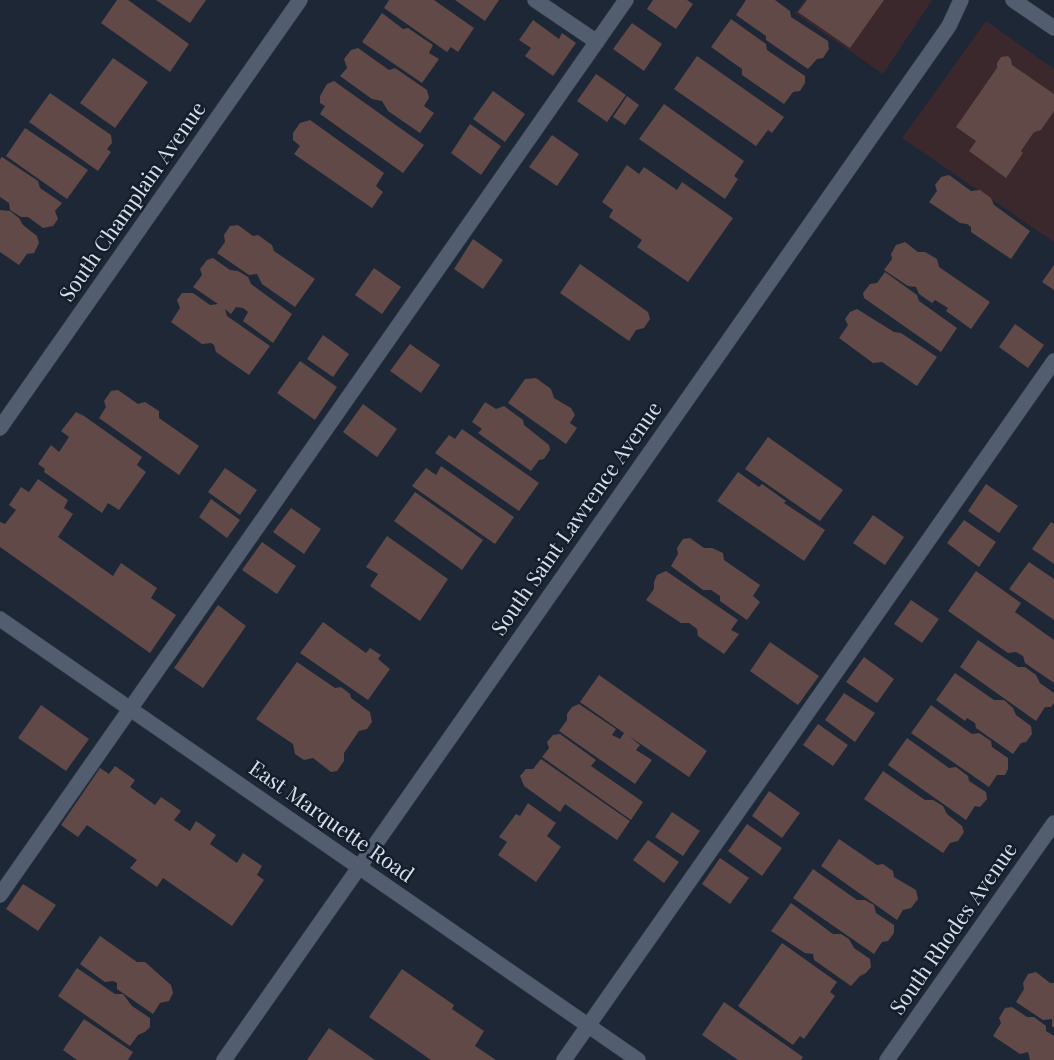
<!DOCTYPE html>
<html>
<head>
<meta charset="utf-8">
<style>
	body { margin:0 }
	canvas { display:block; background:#1d2736 }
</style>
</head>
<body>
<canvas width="1054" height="1060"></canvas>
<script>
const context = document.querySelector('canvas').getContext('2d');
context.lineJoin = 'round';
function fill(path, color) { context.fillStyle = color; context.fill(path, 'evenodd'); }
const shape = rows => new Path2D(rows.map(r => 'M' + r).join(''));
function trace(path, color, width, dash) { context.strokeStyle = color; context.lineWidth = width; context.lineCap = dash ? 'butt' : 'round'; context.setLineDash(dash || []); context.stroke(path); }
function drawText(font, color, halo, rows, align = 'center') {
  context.font = font + ' "Playfair Display",serif'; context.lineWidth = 5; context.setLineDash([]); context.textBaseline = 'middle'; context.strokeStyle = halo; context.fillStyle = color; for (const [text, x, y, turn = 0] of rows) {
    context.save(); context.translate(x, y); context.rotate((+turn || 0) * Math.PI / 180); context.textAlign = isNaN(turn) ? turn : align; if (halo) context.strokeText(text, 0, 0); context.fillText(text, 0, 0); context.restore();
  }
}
fill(shape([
	[805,0,932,0,883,74,795,13],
	[986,21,1054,69,1054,242,902,138]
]), '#3b282c');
fill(shape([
	[117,0,128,0,189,44,170,72,101,23],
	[156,0,206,0,190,23],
	[389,0,434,0,474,28,458,52,451,47,447,52,384,8],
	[455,0,499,0,485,21],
	[653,0,687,0,693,4,676,29,647,9],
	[746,0,775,0,790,11,791,17,828,41,829,49,823,58,817,59,808,69,766,40,766,36,736,15],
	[807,0,884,0,850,48,798,12],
	[382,13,403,29,408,28,433,45,429,53,439,59,422,83,362,42],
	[731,19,766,44,767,50,805,76,805,83,800,91,793,92,784,104,742,75,742,69,711,47],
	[533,20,559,39,562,33,576,43,553,76,525,56,531,48,519,40],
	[632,23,662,44,644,71,613,49],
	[358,48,389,70,395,68,427,90,429,98,424,106,434,113,420,133,388,111,382,101,372,99,340,76,347,68,344,59,351,50],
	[697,56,784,117,772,133,768,130,756,146,674,89],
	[1008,56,1011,59,1012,65,1054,94,1054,111,1041,130,1034,132,1021,151,1023,153,1006,178,969,151,976,141,956,127,997,68,997,63,1001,57],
	[113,58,148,82,115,128,80,103],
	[596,74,626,95,607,122,577,101],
	[334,81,424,145,403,173,320,114,325,106,320,103,320,96,327,84],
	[493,91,525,114,505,142,473,119],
	[50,93,111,135,112,143,107,149,111,152,98,171,29,122],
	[627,96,639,105,625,125,613,117],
	[664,104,744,161,734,176,738,179,725,199,639,139],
	[310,120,384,173,376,186,383,192,372,208,294,154,300,146,293,140,293,133,300,123],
	[470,124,501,146,481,175,451,153],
	[25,128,88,170,67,199,6,156],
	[552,135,579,154,557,186,529,167],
	[2,157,38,181,40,188,62,203,55,211,58,219,53,226,43,228,28,217,21,217,10,210,9,203,0,197,0,159],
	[627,165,639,174,644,167,677,190,682,182,733,218,688,282,637,247,642,240,609,217,613,210,602,202],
	[949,175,971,191,980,190,991,198,994,205,1030,231,1011,259,971,232,971,227,967,224,960,223,929,202,937,191,935,185,941,177],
	[0,210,10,211,19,218,23,225,37,236,39,243,34,253,27,254,19,265,0,252],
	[238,225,253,236,258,235,272,245,274,251,315,279,295,307,262,284,257,274,249,275,217,253,225,242,224,235,230,226],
	[473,239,503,260,483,289,454,269],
	[905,242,918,252,925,252,937,259,939,267,990,302,971,329,946,311,948,308,935,300,932,303,919,294,916,287,908,286,884,270,892,259,891,254,896,245],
	[213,258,230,270,238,271,248,277,251,284,292,314,273,343,243,321,248,312,243,308,236,307,231,314,225,309,227,316,270,346,249,375,216,352,214,345,211,343,202,344,171,322,180,308,177,300,182,293,193,293,210,305,218,304,193,287,202,275,200,269,207,260],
	[580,264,648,312,650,319,644,328,636,330,629,341,560,293],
	[1054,265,1054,290,1042,282],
	[374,268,401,287,382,314,355,295],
	[885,272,917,295,919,301,957,328,941,352,864,298,863,293,870,284,877,283],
	[857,309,894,332,901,333,937,357,917,386,882,362,873,363,839,338,848,325,845,319,850,312],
	[1015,324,1044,345,1028,368,999,347],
	[323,335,349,354,333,377,307,359],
	[410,344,440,365,421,393,390,371],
	[300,361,337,387,315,420,277,393],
	[536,378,551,389,554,398,571,408,575,415,570,423,577,428,566,444,508,403,525,379],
	[118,390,138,404,145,402,159,411,159,418,199,446,179,475,99,418,106,407,104,401,111,391],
	[485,402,496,409,504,406,523,420,524,425,549,445,550,450,544,459,539,460,531,471,478,433,482,429,472,422],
	[363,404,397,429,377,457,343,432],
	[76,412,84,416,142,457,137,465,146,472,119,510,108,503,102,513,44,472,45,469,38,464,51,445,59,452,69,437,61,431],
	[462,429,539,483,519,511,435,453,449,435,455,439],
	[768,437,843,490,820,521,745,469],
	[441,466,514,517,495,544,412,486,426,468,436,475],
	[225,468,257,490,240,515,208,492],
	[738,472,759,487,762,484,786,501,784,503,825,530,804,561,717,501],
	[38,479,68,500,64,508,73,514,58,537,113,576,121,563,157,588,151,598,176,615,150,653,0,547,0,522,5,524,16,510,9,505,21,487,29,492],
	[986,484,1018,506,999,533,968,511],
	[415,492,483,540,462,570,394,521],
	[211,499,240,520,227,538,199,517],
	[291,508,321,529,304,554,273,532],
	[873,515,904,537,885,565,853,543],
	[964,520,996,542,979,567,947,543],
	[1051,522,1054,524,1054,564,1032,549],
	[387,536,448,579,420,621,370,586,378,574,366,567],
	[690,538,704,548,712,548,723,553,724,560,760,585,753,596,760,602,747,620,720,601,720,596,711,590,703,590,671,566,678,554,677,548,683,539],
	[262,542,296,566,277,594,242,570],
	[1029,562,1054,579,1054,620,1009,589],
	[666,571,738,620,731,630,739,634,724,654,698,636,697,629,689,623,681,623,646,600,654,589,654,582,657,575],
	[976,571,1021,603,1015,612,1054,640,1054,683,1025,663,1023,656,1016,652,1008,653,948,611],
	[911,600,939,619,922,643,894,624],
	[218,605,246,626,203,688,174,668],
	[323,622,366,653,370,648,381,655,378,659,390,669,368,700,300,653],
	[978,640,1018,667,1025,667,1036,675,1040,683,1054,693,1054,703,1051,707,1045,707,1036,721,960,667],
	[770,642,819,676,798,705,750,671],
	[864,657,894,679,877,703,846,682],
	[297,662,335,688,341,687,350,694,351,698,370,712,372,722,367,729,359,731,344,753,344,761,337,771,331,772,313,758,304,760,295,754,293,744,256,719],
	[955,673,994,700,1004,700,1013,708,1016,715,1031,726,1032,734,1026,742,1021,743,1013,754,976,728,975,723,967,718,965,721,936,700],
	[599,675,707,751,689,777,629,736,640,745,636,750,652,760,635,784,559,731,567,720,567,714,572,707,579,704,616,729,612,735,620,739,624,733,580,702],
	[844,693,875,713,855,742,825,720],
	[41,705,89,739,66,771,18,738],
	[931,705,972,734,979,733,991,741,992,747,1008,758,1008,769,1005,775,997,775,989,787,911,733],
	[818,724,848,745,833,766,803,745],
	[560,734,596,760,591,766,643,802,631,820,542,757,549,748,547,742,553,735],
	[907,738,949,768,956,767,968,776,969,781,986,792,987,799,980,807,975,806,966,820,888,765],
	[541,759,630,821,617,840,565,804,560,812,524,786,520,776,526,769,533,769],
	[115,766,135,780,130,787,155,805,161,797,181,811,174,820,190,831,196,821,216,835,210,844,237,863,243,853,262,866,257,875,264,880,232,926,163,878,157,887,130,868,137,860,87,825,78,837,61,825,100,768,109,774],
	[883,771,925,800,933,800,943,806,947,814,962,826,964,832,958,841,950,843,943,853,864,799],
	[769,791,800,813,782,838,752,816],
	[528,803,556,823,547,836,561,847,536,882,498,855,507,842,499,837,516,814,520,816],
	[672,812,700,831,683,856,655,837],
	[747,824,782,848,762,876,728,851],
	[839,839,877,865,883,864,893,871,894,877,916,890,918,899,911,908,903,910,897,920,821,866],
	[648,840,679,862,664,883,633,860],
	[720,858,749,878,730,904,702,884],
	[813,869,857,900,865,900,874,905,876,913,894,925,894,933,888,941,882,942,874,954,793,898],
	[23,884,56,905,38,931,6,909],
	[791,903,833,934,841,934,849,939,854,948,870,959,871,967,866,973,860,976,851,986,814,960,813,954,805,953,771,931],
	[100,936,137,962,145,962,171,985,173,993,169,1001,160,1003,153,1014,117,989,117,983,113,981,105,982,80,964],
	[782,943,837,982,830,992,835,996,804,1039,800,1036,793,1045,738,1006],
	[77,968,115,994,123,994,132,1006,150,1018,150,1027,145,1032,138,1035,130,1046,58,996],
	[402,969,454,1005,452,1009,484,1031,475,1046,496,1060,431,1060,369,1017],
	[1036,972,1050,983,1054,983,1054,1027,1052,1027,1052,1019,1043,1020,1016,1002,1024,989,1023,983,1028,974],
	[724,1002,803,1057,801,1060,738,1060,702,1035],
	[1012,1007,1027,1017,1034,1017,1046,1026,1046,1031,1054,1036,1054,1060,1030,1060,1028,1052,1020,1054,993,1036,1001,1023,999,1018,1005,1008],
	[84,1019,133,1052,128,1060,77,1060,63,1050],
	[329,1028,375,1060,307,1060]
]), '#604946');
const service = shape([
	[535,0,597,42],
	[0,895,626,0],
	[564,1060,1054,361]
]);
const minor = shape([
	[0,428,300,0],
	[224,1060,949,26,961,0],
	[887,1060,1054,823]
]);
const tertiary = shape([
	[1013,0,1054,28],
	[0,619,638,1060]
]);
trace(service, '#39424e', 16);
trace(minor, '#39424e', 16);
trace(tertiary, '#39424e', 16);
trace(service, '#525d6f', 15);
trace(minor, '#525d6f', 15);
trace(tertiary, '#525d6f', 15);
drawText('21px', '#d9e0ea', '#141d2c', [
	["South Champlain Avenue",133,202,-55],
	["South Saint Lawrence Avenue",577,519,-55],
	["East Marquette Road",331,822,35],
	["South Rhodes Avenue",954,929,-55]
]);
</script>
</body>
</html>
